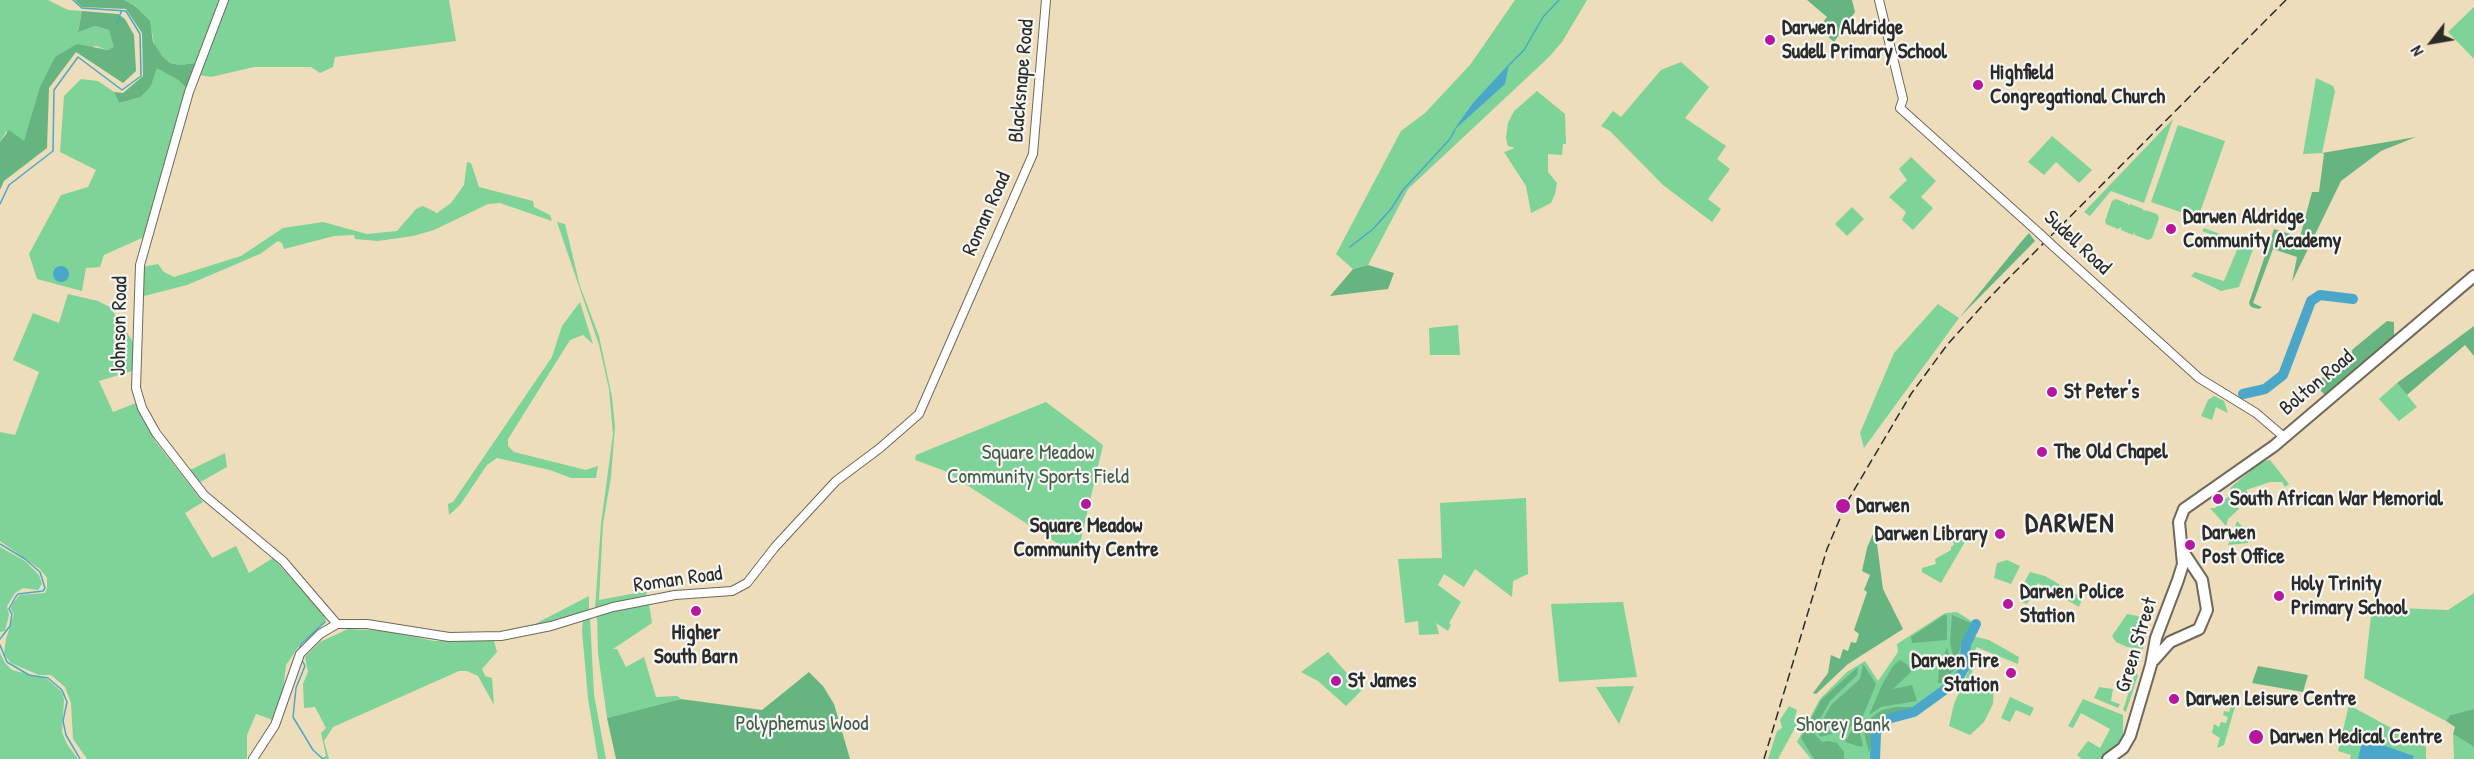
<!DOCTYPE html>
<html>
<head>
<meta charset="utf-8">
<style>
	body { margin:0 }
	#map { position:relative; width:2474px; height:759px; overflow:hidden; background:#edddbb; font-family:"Patrick Hand",sans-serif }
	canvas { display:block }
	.north { position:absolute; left:2402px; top:12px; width:60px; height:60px; -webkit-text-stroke:4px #f6f6f2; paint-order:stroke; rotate:239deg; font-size:16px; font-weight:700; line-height:24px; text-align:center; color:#2b2b2b }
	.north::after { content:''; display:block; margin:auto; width:21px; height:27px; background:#2b2b2b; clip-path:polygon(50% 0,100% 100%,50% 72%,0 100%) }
</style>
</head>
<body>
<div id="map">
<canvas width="2474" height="759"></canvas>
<div class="north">N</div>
</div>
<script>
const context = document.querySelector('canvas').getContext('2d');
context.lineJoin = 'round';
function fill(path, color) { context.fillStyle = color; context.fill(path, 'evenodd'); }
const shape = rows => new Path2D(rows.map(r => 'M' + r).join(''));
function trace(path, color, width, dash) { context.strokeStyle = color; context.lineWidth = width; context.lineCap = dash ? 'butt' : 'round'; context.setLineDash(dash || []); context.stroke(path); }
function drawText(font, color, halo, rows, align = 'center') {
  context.font = font + ' "Patrick Hand",sans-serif'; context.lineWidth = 4.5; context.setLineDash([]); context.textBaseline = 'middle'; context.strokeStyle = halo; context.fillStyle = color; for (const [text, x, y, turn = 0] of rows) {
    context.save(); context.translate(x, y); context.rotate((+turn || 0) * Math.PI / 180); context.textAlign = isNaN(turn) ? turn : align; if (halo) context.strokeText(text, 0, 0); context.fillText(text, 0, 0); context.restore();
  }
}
fill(shape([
	[0,0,48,0,68,10,82,11,78,31,95,26,109,30,114,42,114,48,108,50,96,46,55,57,24,142,6,132,0,142],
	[124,0,220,0,195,63,180,65,170,63,162,56,155,48,152,32,135,5],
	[227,0,449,0,456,41,335,57,333,67,320,73,311,67,254,67,211,77,199,75],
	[1515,0,1587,0,1562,42,1549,57,1408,189,1368,265,1353,269,1336,254,1401,131,1425,113,1470,65],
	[2474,7,2474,59,2448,32],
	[1681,62,1709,87,1685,118,1726,146,1717,159,1730,169,1708,199,1721,209,1712,222,1663,185,1610,131,1601,126,1613,111,1621,117,1661,70],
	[157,67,178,80,187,89,144,237,104,255,100,267,86,268,82,291,37,279,29,254,61,195,88,187,96,170,60,152,64,96,81,79,98,81,114,92,119,103,141,97,151,86],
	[2316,78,2333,86,2335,91,2322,153,2303,154],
	[1537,91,1565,114,1566,144,1563,144,1562,155,1548,154,1548,172,1557,183,1555,194,1551,203,1531,213,1526,186,1504,152,1515,148,1508,146,1506,138,1508,123,1514,111],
	[2173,119,2144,203,2111,191,2090,216,2084,212],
	[2178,125,2225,141,2198,218,2151,202],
	[2052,136,2092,170,2079,183,2056,162,2044,175,2028,162],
	[1911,157,1936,181,1921,197,1933,208,1913,230,1902,220,1906,212,1889,197,1907,180,1899,169],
	[467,162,471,163,479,187,533,201,534,207,550,215,552,221,500,203,488,204,434,230,413,236,378,241,355,239,354,235,334,236,284,249,282,243,278,241,260,254,187,285,140,297,142,267,158,264,164,272,174,277,241,256,283,228,323,222,367,234,397,231,416,209,423,206,437,213,451,203,464,185],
	[2116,199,2128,204,2128,206,2130,204,2143,209,2144,212,2145,210,2157,214,2159,218,2152,238,2148,240,2135,235,2134,232,2133,235,2121,230,2121,227,2118,229,2106,224,2105,221,2112,201],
	[1852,207,1864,219,1847,236,1835,224],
	[557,222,565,224,580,286,599,336,612,397,615,427,611,477,603,524,599,600,647,591,646,598,595,608,601,524,613,434,609,389,599,345],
	[2204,228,2254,247,2239,287,2221,291,2191,276,2195,272,2224,281,2239,245,2202,231],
	[68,294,98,301,110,307,133,342,132,371,99,381,113,412,136,403,155,441,203,502,185,513,212,558,236,546,249,573,273,558,324,615,326,621,301,643,286,665,283,691,273,720,256,714,247,735,247,759,87,759,73,739,71,703,65,687,51,675,39,675,11,663,4,654,6,639,14,614,11,609,13,603,20,595,45,593,47,588,47,578,40,569,0,541,0,432,15,435,39,372,13,360,33,313,59,323],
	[580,302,593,344,583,335,570,340,508,439,508,446,514,452,586,470,598,466,596,478,571,478,550,470,497,458,487,465,460,505,449,515,448,504,453,502,552,357,562,326],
	[1938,304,1959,318,1864,448,1860,433,1894,353],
	[1458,325,1460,355,1430,355,1429,328],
	[2397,383,2417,407,2399,421,2379,399],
	[2214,396,2224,401,2228,413,2216,407,2212,420,2201,416,2208,400],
	[1046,402,1103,445,1077,556,945,471,915,460,916,455],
	[225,453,227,467,197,484,188,471],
	[2270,460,2289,484,2285,487,2282,482,2270,482,2246,490,2251,498,2242,504,2230,488,2261,462],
	[2230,495,2239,509,2228,519,2226,526,2210,508,2215,508],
	[1526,498,1528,574,1513,581,1512,597,1475,569,1464,587,1444,574,1438,585,1461,602,1449,623,1451,625,1448,631,1436,623,1439,634,1419,635,1418,621,1405,623,1398,559,1442,558,1440,503],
	[2237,521,2244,528,2248,526,2252,529,2247,533,2248,543,2228,545],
	[1973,528,1941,583,1922,572,1922,568,1936,564,1935,559,1951,550,1951,547,1954,545,1953,541,1956,540,1952,534],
	[0,547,25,561,39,575,42,584,38,590,23,588,15,593,7,606,9,615,5,631,0,632],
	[2007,560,2020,566,2011,584,1994,578,1997,563],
	[2030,572,2045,576,2079,596,2082,599,2079,607,2038,583,2027,604,2021,602,2024,596,2019,592],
	[2474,593,2474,709,2450,715,2446,721,2364,678,2372,607,2448,610],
	[589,596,589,610,541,625,507,632,506,630,535,624],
	[1623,602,1637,677,1559,682,1551,604],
	[649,604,652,623,613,649,617,649,626,667,644,657,656,697,677,696,681,699,607,718,598,653,597,615],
	[1957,612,1973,622,1968,635,1989,640,2019,657,2018,664,1976,647,1972,673,1994,685,1993,704,1984,722,1970,735,1949,726,1954,704,1968,672,1960,669,1948,684,1921,705,1882,719,1875,732,1873,759,1811,759,1797,742,1820,699,1847,672,1865,661,1878,681,1898,652,1897,644,1945,613],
	[2127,614,2138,616,2143,625,2145,638,2143,649,2127,647,2116,642,2112,636],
	[590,617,594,695,606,759,598,759,588,698,582,631,583,619],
	[348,629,387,631,434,641,494,641,497,652,482,669,485,676,492,678,494,705,478,676,467,671,459,671,333,727,324,741,329,759,320,759,326,756,321,733,326,728,315,707,304,708,303,684,308,672,305,657,320,642],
	[1328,652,1362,690,1346,706,1318,681,1301,672],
	[0,653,5,663,12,670,47,679,62,692,64,700,62,732,67,744,78,759,0,759],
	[2135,673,2138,675,2126,712,2123,710],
	[1634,686,1619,724,1596,687],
	[2099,687,2113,689,2111,701,2120,704,2118,708,2094,698],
	[2238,696,2224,745,2217,748,2220,738,2212,733,2214,724,2219,727,2221,722,2226,723,2228,717,2223,715,2224,711,2229,712,2234,698],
	[2010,697,2034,708,2030,716,2016,710,2010,722,2001,718],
	[2083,699,2123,715,2123,736,2114,750,2101,759,2082,759,2077,755,2088,741,2100,748,2110,729,2081,713,2073,728,2068,726],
	[2349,705,2426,747,2426,759,2350,759,2351,755,2338,751],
	[1789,706,1797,710,1794,721,1797,724,1778,759,1768,759,1777,731,1782,728,1780,720],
	[2453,734,2474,747,2474,759,2454,759]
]), '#7dd398');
fill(shape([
	[75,0,124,0,134,5,150,21,153,42,162,56,170,63,180,65,195,63,187,89,178,80,157,68,151,86,141,97,119,103,114,92,123,93,143,76,142,33,126,9,82,7],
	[1807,0,1852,0,1855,12,1834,42,1818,28,1827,17],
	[82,11,118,14,125,19,134,35,136,71,123,83,76,52,49,88,47,148,4,181,0,190,0,142,9,130,24,141,40,87,55,57,77,44,108,50,114,47,109,30,95,26,78,32],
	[2416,137,2381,151,2341,181,2292,282,2297,257,2273,249,2253,303,2262,307,2259,309,2251,307,2249,303,2274,229,2300,237,2312,192,2319,192,2324,154,2322,153],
	[2029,233,2035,241,1959,318,2021,242],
	[1368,265,1394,273,1388,289,1330,296,1353,269],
	[2387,321,2394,322,2394,342,2328,398,2315,385,2339,361,2345,365,2353,349],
	[2474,326,2474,356,2465,345,2407,395,2397,383],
	[1875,529,1883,589,1903,629,1848,664,1816,694,1813,693,1828,673,1831,655,1840,659,1843,649,1848,651,1851,642,1856,643,1859,634,1854,630,1867,592,1864,590,1870,575,1862,571,1867,548],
	[1944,615,1947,615,1947,640,1912,643,1911,637],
	[1952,615,1971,623,1961,644,1956,668,1950,643],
	[1947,648,1954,670,1943,683,1938,683,1939,666],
	[1900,660,1908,665,1911,672,1893,689,1912,685,1917,701,1881,707,1869,715,1882,685,1893,666],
	[1863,664,1876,684,1863,716,1849,728,1843,740,1841,731,1821,737,1818,733,1821,723,1831,705,1860,679],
	[2258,666,2308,675,2303,692,2252,683],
	[1858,667,1857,675,1830,701,1813,732,1822,742,1829,741,1837,743,1844,752,1844,759,1814,759,1801,738,1821,700],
	[809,672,823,686,834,704,850,759,616,759,607,718,681,699,762,710],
	[1896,707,1919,707,1888,715,1879,721,1873,734,1869,753,1862,724,1882,710],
	[2474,709,2474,747,2453,734,2455,727,2446,721,2450,715],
	[1858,727,1863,745,1861,747,1845,742,1851,731]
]), '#66b580');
fill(shape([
	[1509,64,1505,84,1453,131,1473,103],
	'53 274a8 8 0 1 1 16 0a8 8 0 1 1-16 0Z',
	[2363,738,2414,756,2413,759,2358,759]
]), '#4ba7c9');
trace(shape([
	[117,23,121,12],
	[1509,65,1524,50,1543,17,1559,0],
	[0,204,9,185,53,151,54,90,78,57,122,90,141,76,140,34,126,11,82,8,73,0],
	[1350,247,1373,229,1391,209,1403,190,1450,139,1455,130],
	[0,544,25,559,40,572,45,588,43,591,18,594,15,598,9,609,12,614,10,626,0,639],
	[0,645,7,662,29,675,48,678,62,690,67,702,63,721,66,735,80,759],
	[298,652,301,644,325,622],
	[302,660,305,666,296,688,293,717,313,750,323,759]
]), '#4ba7c9', 1.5);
trace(shape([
	[2243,394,2265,389,2283,375,2311,301,2320,295,2353,299],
	[1875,759,1876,733,1884,720,1914,712,1957,681,1964,668,1966,644,1976,624]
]), '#4ba7c9', 10);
const tertiary = shape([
	[224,0,189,92,140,265,136,388,142,408,156,433,204,495,283,561,337,624],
	[1879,0,1903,99,1900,108,2038,232],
	[2053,246,2199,378,2256,413,2284,437],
	[253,759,275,725,300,654,320,634,337,624,367,624,449,637,501,636,551,626,613,607,675,595,732,591,747,583,775,547,836,481,880,448,919,414,1033,154,1046,0]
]);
const trunk = shape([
	[2154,660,2170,642,2199,629,2207,610,2202,580,2184,553],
	[2108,759,2123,748,2130,736,2151,665,2156,638,2178,580,2183,564,2179,522,2184,509,2274,446,2474,276]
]);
trace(tertiary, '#6f695d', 10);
trace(trunk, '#6f695d', 14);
trace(tertiary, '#fff', 8);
trace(trunk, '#fff', 10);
trace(shape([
	[1764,759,1827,549,1847,502,1911,394,1947,345,1991,296,2286,0]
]), '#2b2b2b', 1.5, [9, 4.5]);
const tertiaryBridge = shape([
	[2038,232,2053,246]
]);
trace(tertiaryBridge, '#6f695d', 10, []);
trace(tertiaryBridge, '#fff', 8);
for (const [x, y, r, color] of [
	[1770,40,6,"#b5179e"],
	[1978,85,6,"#b5179e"],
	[2171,229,6,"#b5179e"],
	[2052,392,6,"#b5179e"],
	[2042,452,6,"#b5179e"],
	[2218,499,6,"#b5179e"],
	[1086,504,6,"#b5179e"],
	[1843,506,8,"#b5179e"],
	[2000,534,6,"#b5179e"],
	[2190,545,6,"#b5179e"],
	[2279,596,6,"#b5179e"],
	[2008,604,6,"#b5179e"],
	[696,611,6,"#b5179e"],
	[2011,673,6,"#b5179e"],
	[1336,681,6,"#b5179e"],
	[2174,699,6,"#b5179e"],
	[2256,737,8,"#b5179e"]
]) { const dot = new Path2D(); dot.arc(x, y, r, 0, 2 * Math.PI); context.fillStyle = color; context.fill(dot); trace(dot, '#f6f6f2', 2); }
drawText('bold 21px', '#2b2b2b', '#f6f6f2', [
	["Darwen Aldridge",1782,28],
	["Sudell Primary School",1782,52],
	["Highfield",1990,73],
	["Congregational Church",1990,97],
	["Darwen Aldridge",2183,217],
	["Community Academy",2183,241],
	["St Peter's",2064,392],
	["The Old Chapel",2054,452],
	["South African War Memorial",2230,499],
	["Darwen",1856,506],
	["Square Meadow",1086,526,"center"],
	["Community Centre",1086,550,"center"],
	["Darwen",2202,533],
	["Post Office",2202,557],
	["Darwen Library",1988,534,"right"],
	["Holy Trinity",2291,584],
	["Primary School",2291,608],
	["Darwen Police",2020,592],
	["Station",2020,616],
	["Higher",696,633,"center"],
	["South Barn",696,657,"center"],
	["Darwen Fire",1999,661,"right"],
	["Station",1999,685,"right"],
	["St James",1348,681],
	["Darwen Leisure Centre",2186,699],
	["Darwen Medical Centre",2270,737]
], 'left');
drawText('21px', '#2b2b2b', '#f6f6f2', [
	["Blacksnape Road",1022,81,-85],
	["Roman Road",987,214,-66],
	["Sudell Road",2077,243,43],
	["Johnson Road",120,326,-89],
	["Bolton Road",2317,383,-40],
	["Roman Road",678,580,-8],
	["Green Street",2137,645,-73]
]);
drawText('21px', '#445d4c', '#f6f6f2', [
	["Square Meadow",1038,453],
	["Community Sports Field",1038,477],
	["Polyphemus Wood",802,724],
	["Shorey Bank",1843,725]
]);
context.letterSpacing = '1.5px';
drawText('bold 27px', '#2b2b2b', '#f6f6f2', [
	["DARWEN",2070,525]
]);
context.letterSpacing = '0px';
</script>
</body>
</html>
